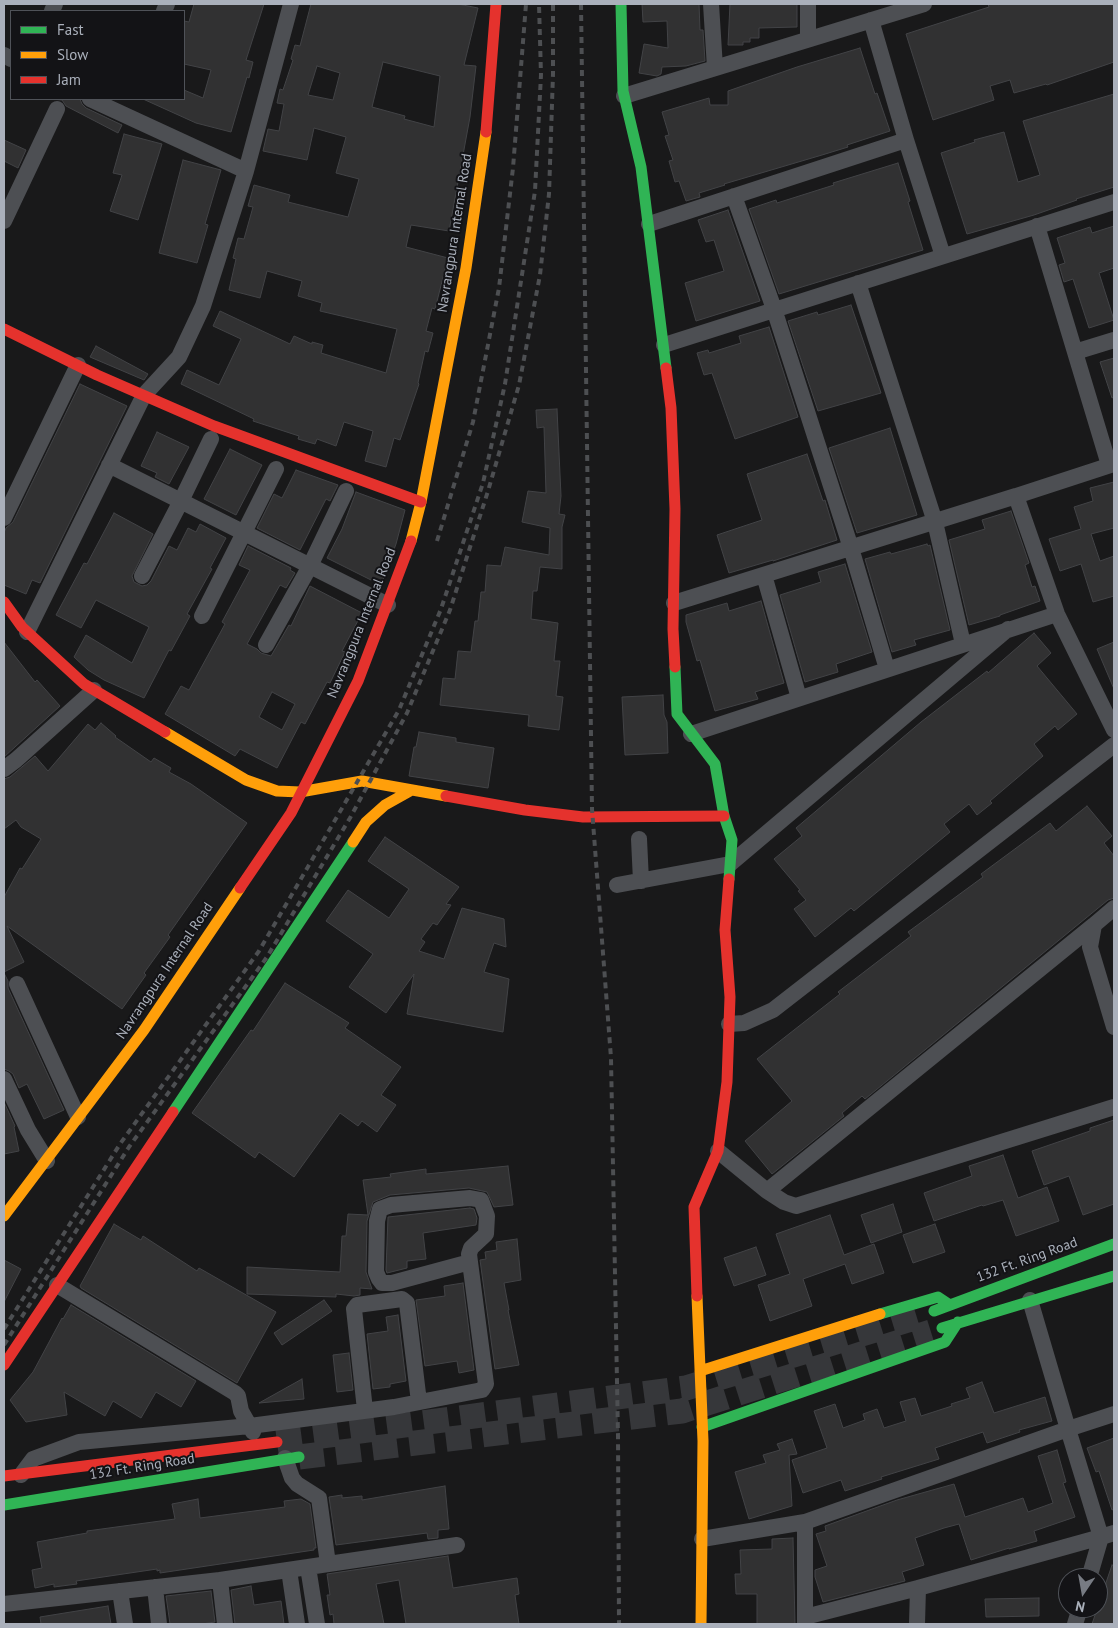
<!DOCTYPE html>
<html>
<head>
<meta charset="utf-8">
<style>
	body { margin:0 }
	#map { position:relative; width:1118px; height:1628px; overflow:hidden; background:#19191a; font-family:"PT Sans",sans-serif }
	canvas { display:block }
	.frame { position:absolute; inset:0; border:5px solid #aab0bb; pointer-events:none }
	.legend { position:absolute; left:10px; top:10px; width:175px; height:90px; box-sizing:border-box; background:#131316; border:1px solid #4f5258; margin:0; padding:6px 9px; list-style:none; font-size:15px; color:#aab0bb }
	.legend li { display:flex; align-items:center; gap:10px; height:25px }
	.legend b { width:25px; border:1px solid #4f5258 }
	.north { position:absolute; left:1058px; top:1568px; width:50px; height:50px; box-sizing:border-box; background:#131316; border:1px solid #4f5258; border-radius:50%; rotate:192deg; font-size:14px; font-weight:700; line-height:20px; text-align:center; color:#aab0bb }
	.north::after { content:''; display:block; margin:auto; width:18px; height:22px; background:#777b83; clip-path:polygon(50% 0,100% 100%,50% 72%,0 100%) }
</style>
</head>
<body>
<div id="map">
<canvas width="1118" height="1628"></canvas>
<div class="frame"></div>
<ul class="legend">
<li><b style="height:6px;background:#30b455"></b>Fast</li>
<li><b style="height:6px;background:#ff9f0a"></b>Slow</li>
<li><b style="height:6px;background:#e5322d"></b>Jam</li>
</ul>
<div class="north">N</div>
</div>
<script>
const context = document.querySelector('canvas').getContext('2d');
context.lineJoin = 'round';
function fill(path, color) { context.fillStyle = color; context.fill(path, 'evenodd'); }
const shape = rows => new Path2D(rows.map(r => 'M' + r).join(''));
function trace(path, color, width, dash) { context.strokeStyle = color; context.lineWidth = width; context.lineCap = dash ? 'butt' : 'round'; context.setLineDash(dash || []); context.stroke(path); }
function drawText(font, color, halo, rows, align = 'center') {
  context.font = font + ' "PT Sans",sans-serif'; context.lineWidth = 4; context.setLineDash([]); context.textBaseline = 'middle'; context.strokeStyle = halo; context.fillStyle = color; for (const [text, x, y, turn = 0] of rows) {
    context.save(); context.translate(x, y); context.rotate((+turn || 0) * Math.PI / 180); context.textAlign = isNaN(turn) ? turn : align; if (halo) context.strokeText(text, 0, 0); context.fillText(text, 0, 0); context.restore();
  }
}
const building = shape([
	[194,4,264,4,246,60,253,62,249,78,247,77,231,132,196,123,143,99,184,99,184,90,203,98,211,70,184,64,184,21,189,22,194,4],
	[311,4,458,4,478,8,464,65,476,66,470,117,449,231,411,225,406,247,448,258,435,309,432,308,426,331,433,333,428,352,425,351,418,383,419,384,400,440,394,438,386,467,365,461,373,431,344,422,336,446,317,439,315,444,298,439,299,436,253,421,254,419,181,384,187,370,219,385,241,339,213,326,220,311,290,344,294,336,312,344,312,342,323,345,321,353,386,373,397,329,320,311,322,303,298,296,302,281,267,271,260,298,229,290,236,259,233,258,238,238,244,239,253,207,248,206,254,185,290,195,288,202,348,217,359,179,336,173,346,137,314,128,307,160,263,151,268,129,279,131,284,104,277,103,280,89,283,90,293,60,291,59,295,45,300,46,311,4],
	[383,62,440,76,434,127,404,119,405,116,372,107,383,62],
	[317,66,340,73,333,100,308,95,317,66],
	[642,4,699,4,700,30,703,30,705,61,686,66,662,67,661,74,657,76,639,73,644,44,668,48,667,21,643,22,642,4],
	[730,4,797,4,797,27,759,28,759,38,750,38,750,42,743,42,743,45,728,45,730,4],
	[988,4,1114,4,1114,62,1047,85,1046,84,1014,93,1010,80,990,86,994,100,933,120,906,34,989,7,988,4],
	[860,48,875,94,877,93,890,131,847,145,848,147,822,155,724,184,725,185,699,193,700,197,686,201,679,181,675,182,669,161,673,160,665,136,669,135,662,112,709,98,710,105,728,105,728,91,797,67,860,48],
	[1114,94,1114,187,1076,199,1077,200,1034,215,967,234,941,153,975,142,974,140,1004,132,1018,182,1040,175,1023,121,1114,94],
	[51,99,80,99,82,104,86,108,122,125,118,133,66,106,62,100,51,99],
	[124,134,162,144,138,220,110,211,122,175,113,173,124,134],
	[4,140,26,150,18,168,4,161,4,140],
	[183,160,221,170,205,224,208,225,197,263,159,253,183,160],
	[898,163,910,201,908,202,923,250,779,294,749,209,776,200,777,203,834,185,833,183,898,163],
	[728,210,760,301,696,321,685,283,724,271,714,240,706,242,698,220,728,210],
	[1114,226,1114,268,1099,273,1114,320,1089,328,1073,279,1064,282,1059,265,1065,263,1057,238,1090,227,1092,233,1114,226],
	[851,305,881,393,818,411,788,321,817,312,818,315,851,305],
	[769,327,798,417,735,439,712,373,704,375,697,353,708,350,709,353,741,343,739,336,769,327],
	[96,346,148,374,144,380,90,357,96,346],
	[1114,358,1114,397,1112,398,1100,362,1114,358],
	[80,384,127,406,40,583,32,580,26,594,4,585,4,533,6,528,13,522,80,384],
	[557,409,561,496,559,514,565,515,562,527,562,569,540,567,537,591,533,591,531,619,558,623,554,661,560,661,556,696,563,697,559,730,528,726,529,715,440,705,443,678,455,679,458,651,471,652,475,621,478,621,481,592,485,592,487,565,501,566,505,547,549,555,550,528,522,522,528,491,546,493,544,427,537,428,536,410,557,409],
	[890,428,917,515,857,533,829,448,890,428],
	[157,432,189,447,169,484,155,477,157,473,141,466,157,432],
	[230,449,262,465,236,515,204,499,230,449],
	[807,454,823,501,825,500,837,540,773,561,773,560,729,573,717,535,762,520,747,474,807,454],
	[296,470,338,485,330,501,326,499,300,550,257,528,274,494,282,498,296,470],
	[1114,482,1114,528,1091,534,1100,561,1114,556,1114,596,1093,602,1081,564,1060,571,1049,539,1081,529,1074,507,1093,501,1090,488,1114,482],
	[356,492,405,510,396,544,381,585,327,558,342,529,356,492],
	[1011,511,1029,563,1025,565,1032,587,1035,586,1040,601,1000,615,1000,616,969,625,949,540,985,529,982,520,1011,511],
	[114,513,153,534,132,576,134,582,142,586,147,585,151,581,169,546,177,550,188,528,196,532,200,524,226,538,210,568,212,569,187,614,190,616,171,651,169,650,144,698,104,680,88,670,74,657,86,635,132,663,149,627,96,600,81,628,56,615,84,563,87,564,114,513],
	[927,544,928,546,930,545,950,630,914,640,916,645,892,652,865,559,890,552,891,554,927,544],
	[248,546,291,568,290,570,295,573,286,588,280,585,247,644,257,649,261,653,271,656,289,625,291,626,310,586,362,613,342,651,345,652,330,683,327,682,305,724,301,722,277,768,240,749,235,756,165,714,181,686,189,690,225,624,222,622,250,570,239,565,248,546],
	[272,692,295,704,282,730,259,717,272,692],
	[845,564,872,652,836,664,838,672,805,682,780,595,821,582,818,572,845,564],
	[761,601,784,683,755,692,758,699,715,711,700,660,697,661,686,622,686,615,727,603,729,611,761,601],
	[1034,633,1051,653,1037,666,1077,714,1058,730,1055,726,1034,744,1043,756,990,801,992,803,977,815,969,804,944,824,950,832,854,911,851,908,815,937,794,909,806,900,798,891,800,890,774,859,802,836,796,828,921,722,987,671,988,673,1034,633],
	[4,642,35,682,37,680,60,706,4,757,4,642],
	[1114,642,1114,689,1097,649,1114,642],
	[663,695,664,715,667,722,668,753,625,755,622,697,663,695],
	[101,723,116,736,115,737,151,762,154,758,171,768,169,772,191,784,247,823,168,935,170,937,144,973,146,975,122,1009,7,926,24,962,4,972,4,897,20,868,22,869,41,839,21,827,16,820,4,829,4,779,10,777,35,756,48,771,88,724,95,730,101,723],
	[419,732,456,738,456,742,494,748,488,788,409,776,414,747,416,747,419,732],
	[1087,806,1112,836,1104,843,1114,856,1114,898,1108,900,865,1099,862,1096,842,1113,844,1116,772,1174,745,1141,792,1101,757,1059,840,994,838,992,911,936,908,932,983,877,981,874,1050,823,1056,831,1087,806],
	[385,837,459,887,446,904,451,905,437,925,433,923,421,939,425,942,419,951,444,959,462,908,504,919,506,947,494,943,484,972,509,979,503,1032,407,1014,414,974,386,1013,349,987,373,954,326,921,348,890,389,918,409,889,368,861,385,837],
	[4,973,8,981,8,988,64,1110,44,1119,27,1084,19,1088,13,1074,9,1071,4,1069,4,973],
	[285,983,349,1023,345,1028,401,1067,381,1095,396,1105,377,1132,362,1121,358,1126,340,1113,294,1177,259,1152,255,1158,192,1113,251,1030,253,1031,285,983],
	[4,1102,15,1126,14,1127,19,1151,4,1154,4,1102],
	[1114,1120,1114,1204,1083,1215,1069,1176,1044,1185,1032,1151,1090,1131,1090,1128,1114,1120],
	[1003,1155,1018,1198,1047,1187,1059,1221,1016,1236,1003,1200,983,1206,982,1205,934,1221,924,1193,972,1176,969,1166,1003,1155],
	[508,1166,513,1205,494,1207,487,1192,469,1188,390,1195,373,1202,367,1221,366,1272,372,1289,360,1288,360,1295,354,1296,336,1294,336,1297,247,1294,247,1267,340,1272,342,1236,346,1236,348,1214,368,1215,363,1180,391,1177,390,1174,426,1169,426,1174,508,1166],
	[893,1204,902,1232,871,1243,861,1215,893,1204],
	[470,1208,474,1209,477,1218,476,1225,423,1233,426,1259,407,1261,407,1268,387,1273,386,1270,388,1217,470,1208],
	[830,1215,844,1255,874,1244,884,1273,852,1284,845,1264,803,1279,812,1306,770,1321,758,1285,790,1274,776,1234,830,1215],
	[114,1224,141,1240,143,1236,197,1271,199,1268,276,1312,237,1383,81,1288,80,1286,114,1224],
	[935,1224,945,1252,913,1263,903,1235,935,1224],
	[517,1239,521,1280,504,1283,509,1310,508,1310,519,1365,495,1369,480,1260,486,1259,485,1252,497,1250,496,1242,517,1239],
	[756,1247,766,1275,734,1286,724,1258,756,1247],
	[4,1260,21,1269,4,1302,4,1260],
	[463,1283,474,1370,459,1373,457,1361,425,1366,416,1300,445,1296,444,1286,463,1283],
	[324,1300,332,1311,282,1345,274,1333,324,1300],
	[71,1305,196,1381,181,1407,156,1392,141,1418,113,1401,105,1416,64,1392,67,1415,26,1422,10,1400,33,1372,62,1318,63,1319,71,1305],
	[398,1315,406,1381,390,1384,390,1387,373,1389,367,1334,388,1331,386,1317,398,1315],
	[349,1353,353,1390,337,1392,333,1355,349,1353],
	[302,1379,304,1399,259,1403,302,1379],
	[982,1382,994,1413,1045,1397,1052,1421,1019,1430,1020,1432,987,1443,983,1432,935,1448,939,1459,881,1477,882,1479,845,1491,841,1480,803,1493,792,1460,827,1448,814,1411,835,1404,843,1428,865,1420,863,1414,877,1409,884,1428,906,1421,900,1402,915,1398,921,1416,952,1406,951,1404,970,1398,966,1388,982,1382],
	[1114,1438,1114,1509,1112,1510,1099,1471,1096,1472,1087,1448,1114,1438],
	[792,1439,797,1454,789,1455,792,1506,749,1519,735,1472,766,1463,763,1455,780,1450,777,1444,792,1439],
	[1057,1450,1066,1482,1063,1483,1075,1517,1034,1531,1037,1541,1009,1549,1009,1548,971,1560,959,1524,944,1528,915,1538,924,1565,902,1572,905,1581,823,1602,815,1577,815,1570,827,1566,816,1534,826,1531,825,1526,897,1500,954,1484,965,1517,1023,1498,1028,1512,1053,1503,1038,1456,1057,1450],
	[445,1486,449,1529,438,1530,438,1538,428,1539,427,1533,336,1545,329,1497,342,1495,342,1498,362,1496,362,1500,445,1486],
	[198,1499,200,1518,285,1507,284,1501,301,1499,310,1504,316,1548,314,1548,314,1550,160,1573,160,1570,157,1571,157,1569,76,1581,77,1584,54,1587,54,1584,35,1588,32,1570,42,1568,37,1542,87,1533,87,1531,175,1519,172,1504,198,1499],
	[793,1538,795,1624,757,1624,757,1594,736,1594,735,1574,741,1574,740,1550,772,1549,772,1539,793,1538],
	[448,1556,453,1588,517,1578,519,1594,515,1595,519,1624,406,1624,399,1580,376,1584,384,1624,334,1624,333,1614,330,1615,327,1595,330,1595,327,1574,448,1556],
	[1112,1565,1114,1566,1114,1624,1092,1624,1112,1565],
	[251,1586,254,1605,281,1601,284,1624,235,1624,231,1590,251,1586],
	[211,1591,215,1622,202,1624,170,1624,166,1596,211,1591],
	[1039,1598,1039,1616,986,1617,985,1599,1039,1598],
	[108,1606,111,1624,41,1624,40,1617,108,1606]
]);
fill(building, '#313132');
trace(building, '#424346', 1);
trace(shape([
	[277,1442,686,1388,924,1315],
	[299,1457,682,1411,931,1332]
]), '#36373a', 25, [25, 12]);
trace(shape([
	[711,4,715,68],
	[808,4,808,39],
	[52,11,55,4],
	[164,11,167,4],
	[4,55,11,59],
	[624,96,924,4],
	[90,99,246,171],
	[906,140,943,256],
	[734,196,774,309,851,548,887,669],
	[4,221,57,109],
	[649,224,906,140,871,20],
	[1037,226,1109,465],
	[858,283,935,522,963,644],
	[664,345,1114,202],
	[1075,352,1114,340],
	[109,465,388,605],
	[1016,496,1114,464],
	[4,518,78,365],
	[764,575,799,698],
	[142,576,181,501,211,439],
	[674,603,1016,496,1057,614,1114,730],
	[202,616,276,469],
	[27,632,144,395,179,357,203,306,246,171,291,4],
	[266,645,310,566,346,491],
	[691,734,1057,614],
	[4,769,16,760,94,690],
	[639,839,641,881],
	[617,885,730,864,1008,629],
	[1114,908,1094,925,1090,947,1114,1027],
	[17,984,78,1117],
	[729,1024,744,1023,773,1010,1114,745],
	[4,1079,28,1130,47,1161],
	[718,1151,767,1191,1094,925],
	[767,1191,784,1202,796,1206,1114,1107],
	[57,1285,235,1393,238,1396,241,1411,253,1432],
	[365,1410,354,1309,357,1305,402,1299,407,1303,419,1402],
	[1114,1414,1068,1429,1101,1537,1114,1533],
	[285,1458,292,1478,297,1484,319,1498,328,1564],
	[21,1475,33,1459,79,1442,250,1426,394,1407,482,1390,486,1384,470,1262,469,1254,471,1248,486,1234,487,1216,481,1200,470,1198,391,1205,380,1209,377,1221,376,1272,379,1279,382,1283,392,1283,470,1262],
	[702,1539,805,1522],
	[308,1567,317,1624],
	[289,1570,297,1624],
	[1089,1578,1101,1537],
	[220,1580,457,1545],
	[155,1587,159,1624],
	[120,1591,125,1624],
	[4,1604,220,1580,225,1624],
	[805,1617,918,1588],
	[805,1624,805,1522,1068,1429,1030,1300],
	[917,1624,918,1588,1101,1537],
	[1075,1624,1080,1608]
]), '#4d4f53', 16);
trace(shape([
	[621,4,623,91,641,167,666,368],
	[675,667,677,714,715,764,724,816,732,840,729,879],
	[173,1112,353,842],
	[934,1311,1114,1244],
	[880,1314,938,1297,950,1305],
	[942,1328,1114,1276],
	[702,1427,945,1342,958,1322],
	[4,1505,299,1457]
]), '#30b455', 11);
trace(shape([
	[411,541,421,502,466,268,486,132],
	[165,732,246,780,277,791,300,792,362,781,446,796],
	[353,842,366,822,385,805,410,791],
	[4,1216,144,1030,240,888],
	[697,1296,703,1441,701,1624],
	[700,1371,880,1314]
]), '#ff9f0a', 11);
trace(shape([
	[486,132,496,4],
	[4,329,97,375,214,426,421,502],
	[666,368,671,408,675,509,673,629,675,667],
	[4,602,22,627,84,684,165,732],
	[446,796,525,810,583,817,724,816],
	[240,888,291,813,358,681,411,541],
	[697,1296,694,1207,718,1151,727,1082,730,997,725,930,729,879],
	[4,1365,173,1112],
	[4,1476,277,1442]
]), '#e5322d', 11);
trace(shape([
	[581,4,592,809,611,1058,618,1436,619,1624],
	[437,541,473,422,499,288,513,168,526,4],
	[4,1329,120,1144,259,951,399,710,441,609,483,483,505,384,535,191,541,75,539,4],
	[4,1345,129,1147,267,957,350,818,407,713,450,610,488,491,519,385,540,275,549,194,553,74,553,4]
]), '#4d4f52', 4, [6, 5]);
drawText('14px', '#aab0bb', '#131316', [
	["Navrangpura Internal Road",455,233,-81],
	["Navrangpura Internal Road",362,623,-68],
	["Navrangpura Internal Road",165,971,-56],
	["132 Ft. Ring Road",1027,1260,-20],
	["132 Ft. Ring Road",142,1467,-9]
]);
</script>
</body>
</html>
